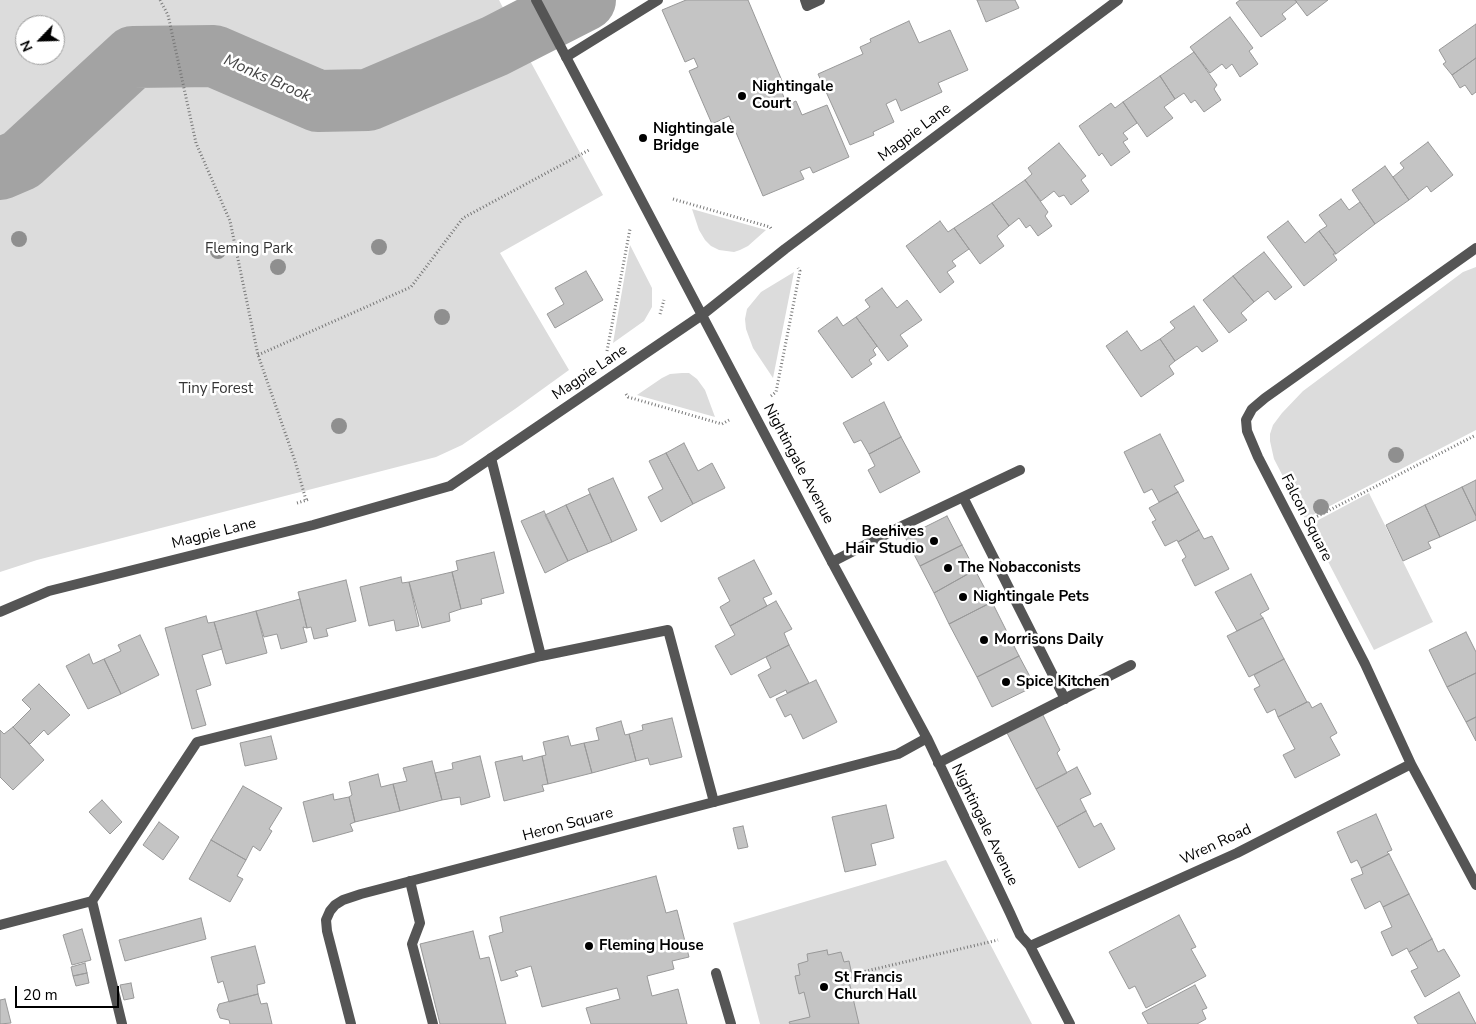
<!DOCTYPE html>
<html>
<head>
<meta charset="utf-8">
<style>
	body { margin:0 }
	#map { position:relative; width:1476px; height:1024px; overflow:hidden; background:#fff; font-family:"Nunito Sans",sans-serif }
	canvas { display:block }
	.north { position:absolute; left:15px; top:15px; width:50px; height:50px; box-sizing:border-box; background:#fff; border:1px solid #999; border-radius:50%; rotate:246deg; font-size:14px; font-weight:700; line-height:20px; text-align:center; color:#000 }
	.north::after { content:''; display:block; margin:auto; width:18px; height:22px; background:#000; clip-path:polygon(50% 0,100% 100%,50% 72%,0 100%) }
	.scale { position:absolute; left:15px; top:986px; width:104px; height:22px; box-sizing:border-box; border:2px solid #000; border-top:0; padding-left:6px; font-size:15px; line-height:18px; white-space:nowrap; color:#000; -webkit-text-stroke:4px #fff; paint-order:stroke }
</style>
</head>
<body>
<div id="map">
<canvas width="1476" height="1024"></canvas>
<div class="north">N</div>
<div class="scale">20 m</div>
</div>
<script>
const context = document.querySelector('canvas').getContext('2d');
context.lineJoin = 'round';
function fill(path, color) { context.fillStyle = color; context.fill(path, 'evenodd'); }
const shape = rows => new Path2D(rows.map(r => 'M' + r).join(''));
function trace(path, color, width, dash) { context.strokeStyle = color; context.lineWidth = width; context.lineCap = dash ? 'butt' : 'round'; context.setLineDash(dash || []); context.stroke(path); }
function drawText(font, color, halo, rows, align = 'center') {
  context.font = font + ' "Nunito Sans",sans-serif'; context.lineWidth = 5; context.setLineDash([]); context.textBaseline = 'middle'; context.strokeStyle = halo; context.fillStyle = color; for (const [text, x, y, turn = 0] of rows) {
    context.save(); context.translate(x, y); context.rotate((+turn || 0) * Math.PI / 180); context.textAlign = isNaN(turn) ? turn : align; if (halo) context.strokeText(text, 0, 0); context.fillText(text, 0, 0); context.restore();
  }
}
fill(shape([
	[0,0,499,0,528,57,603,195,500,253,569,370,515,409,462,445,436,457,37,560,0,572],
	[25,25,55,25,55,55,25,55],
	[692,209,766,230,748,246,740,250,734,252,719,250,711,246,705,240,699,230],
	[630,245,652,288,652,307,644,321,613,343],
	[1476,267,1476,430,1305,519,1274,459,1270,441,1270,434,1273,425,1282,413,1303,391,1463,272],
	[794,272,773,378,753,348,746,329,745,319,747,309,761,292],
	[682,373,689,373,697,379,705,390,715,417,637,395,662,378,670,374],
	[1369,493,1433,622,1374,650,1309,525],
	[946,860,1032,1024,760,1024,733,923]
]), '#dcdcdc');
trace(shape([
	[0,169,21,160,133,57,214,56,318,101,368,100,495,46,585,0]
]), '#a3a3a3', 62);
const building = shape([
	[686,0,748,0,785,88,781,90,787,105,796,101,802,115,827,105,849,157,813,173,810,167,800,171,804,179,763,196,729,116,712,124,689,71,698,67,694,58,685,62,662,10,686,0],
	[977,0,1015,0,1019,8,986,22,977,0],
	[1240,0,1295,0,1297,2,1282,14,1286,19,1261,37,1236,3,1240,0],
	[1295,0,1328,0,1307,16,1295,0],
	[1230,17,1253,48,1249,51,1258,64,1240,77,1232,64,1226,69,1222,64,1210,73,1190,47,1230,17],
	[909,21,919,43,950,30,968,70,938,83,942,92,901,111,896,99,886,104,894,122,873,132,874,135,850,145,818,74,863,54,860,47,871,42,870,39,909,21],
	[1476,24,1476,58,1452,75,1443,64,1446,62,1439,50,1476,24],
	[1194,52,1217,85,1214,89,1221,100,1204,112,1195,100,1191,103,1184,93,1175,99,1160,76,1194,52],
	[1476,58,1476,92,1472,95,1465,85,1460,88,1452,75,1476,58],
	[1160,76,1175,99,1164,107,1173,118,1147,137,1123,102,1160,76],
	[1123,102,1137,123,1123,133,1128,139,1123,142,1130,152,1111,166,1102,153,1099,156,1079,126,1111,103,1115,108,1123,102],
	[1428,142,1453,175,1431,192,1427,186,1409,200,1393,177,1404,168,1400,163,1428,142],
	[1059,143,1086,176,1081,180,1089,191,1071,205,1064,195,1059,197,1054,191,1041,201,1025,180,1032,174,1028,168,1059,143],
	[1385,166,1409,200,1375,224,1352,190,1385,166],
	[1025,180,1048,212,1045,216,1052,226,1038,236,1030,225,1026,228,1019,218,1009,226,992,203,1025,180],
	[1341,199,1349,210,1360,202,1375,224,1336,254,1319,231,1327,226,1319,215,1341,199],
	[992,203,1009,226,997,236,1004,246,980,264,954,228,992,203],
	[940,221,948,232,954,228,969,249,952,261,956,266,947,272,954,282,940,293,906,246,940,221],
	[1288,221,1305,243,1319,231,1336,254,1333,254,1337,260,1304,286,1267,237,1288,221],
	[1264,252,1292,287,1275,300,1268,291,1254,302,1233,276,1264,252],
	[586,271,603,300,555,328,547,314,564,304,555,288,586,271],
	[1233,276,1254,302,1241,313,1247,320,1229,333,1203,300,1233,276],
	[882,288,897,308,907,300,922,320,900,335,908,346,888,361,856,317,870,307,865,300,882,288],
	[1194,306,1218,341,1202,352,1197,346,1175,361,1160,339,1175,328,1170,322,1194,306],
	[837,317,843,326,856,317,877,346,873,350,876,355,869,360,872,364,852,378,818,331,837,317],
	[1127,331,1141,351,1160,339,1175,361,1169,366,1174,374,1141,397,1106,346,1127,331],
	[884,402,901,437,869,454,861,440,854,443,843,423,884,402],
	[1160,434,1184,481,1174,486,1178,492,1159,502,1152,489,1144,493,1124,452,1160,434],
	[901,437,920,472,880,493,868,470,875,466,869,454,901,437],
	[684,443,698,471,712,463,725,488,693,504,666,453,684,443],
	[666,453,693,504,661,522,648,497,663,489,649,461,666,453],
	[613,478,637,530,612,542,588,489,613,478],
	[1476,480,1476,516,1462,487,1476,480],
	[1462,487,1476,516,1476,520,1440,537,1425,505,1462,487],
	[1178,492,1199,530,1178,542,1177,540,1165,546,1152,522,1156,520,1149,508,1178,492],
	[590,494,612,542,588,552,566,505,590,494],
	[566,505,588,552,568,561,545,515,566,505],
	[1425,505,1440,537,1428,542,1431,548,1403,561,1386,525,1425,505],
	[544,511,568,561,545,573,521,521,544,511],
	[947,516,962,545,920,566,905,537,947,516],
	[1199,530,1204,539,1212,536,1229,569,1195,586,1182,560,1186,557,1178,542,1199,530],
	[962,545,975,570,934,593,920,566,962,545],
	[494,552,504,593,481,599,482,604,461,609,452,572,458,570,456,561,494,552],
	[754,560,772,594,763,598,767,606,730,626,720,607,730,601,718,578,754,560],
	[975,570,992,602,949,624,934,593,975,570],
	[452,572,461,609,449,613,450,621,422,628,409,582,452,572],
	[1251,574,1269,609,1260,614,1263,618,1237,631,1215,592,1251,574],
	[401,577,402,583,409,582,419,626,396,631,394,620,369,626,360,587,401,577],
	[346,580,356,621,326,629,328,636,314,639,311,627,307,628,298,592,346,580],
	[300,599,307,628,303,627,307,642,281,649,277,634,264,637,256,611,300,599],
	[776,601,792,629,784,633,789,645,731,675,715,646,735,635,730,626,776,601],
	[992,602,1019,656,977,677,949,624,992,602],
	[256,611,267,653,226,664,214,622,256,611],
	[206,616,208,623,214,622,222,649,202,655,211,685,196,690,206,725,192,729,165,628,206,616],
	[1263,618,1284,659,1249,677,1227,636,1263,618],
	[1466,632,1476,652,1476,673,1447,687,1429,650,1466,632],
	[140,635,159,675,121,694,104,659,121,651,118,645,140,635],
	[789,645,809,683,787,693,786,690,770,698,758,675,771,668,766,657,789,645],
	[89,654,93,664,104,659,121,694,88,709,66,666,89,654],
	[1019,656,1035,686,992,707,977,677,1019,656],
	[1284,659,1307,702,1278,717,1275,709,1267,713,1254,689,1260,686,1254,675,1284,659],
	[1476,673,1476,717,1466,722,1447,687,1476,673],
	[816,680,837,722,803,739,791,714,785,717,776,699,816,680],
	[39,684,70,715,48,735,44,730,30,744,13,727,31,709,22,700,39,684],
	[1307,702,1309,702,1312,708,1321,703,1337,733,1330,737,1340,755,1295,778,1283,755,1295,749,1278,717,1307,702],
	[1042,713,1060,750,1057,753,1067,773,1036,789,1006,731,1042,713],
	[1476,717,1476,741,1466,722,1476,717],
	[672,718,682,757,650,765,648,758,636,761,629,734,643,730,642,725,672,718],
	[621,721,625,735,629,734,636,761,592,773,584,743,599,740,596,728,621,721],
	[13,727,44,760,13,790,0,777,0,730,4,734,13,727],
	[271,736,277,759,245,766,240,743,271,736],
	[568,736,571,746,584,743,592,773,548,784,542,756,546,755,543,742,568,736],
	[480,756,490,797,461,805,460,797,442,800,435,773,453,769,452,763,480,756],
	[522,756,523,761,542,756,548,784,542,785,544,791,504,801,495,762,522,756],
	[432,761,442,800,400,811,393,784,407,781,403,768,432,761],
	[1077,767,1091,794,1080,799,1086,811,1057,827,1036,789,1077,767],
	[378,774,381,787,393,784,400,811,355,822,349,797,352,795,349,782,378,774],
	[243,786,282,808,269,829,272,831,260,851,253,846,246,860,211,840,243,786],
	[333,794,334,800,349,797,355,822,350,824,353,831,313,842,303,802,333,794],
	[102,800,122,822,110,834,89,812,102,800],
	[886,805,894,838,871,844,876,865,845,872,832,817,886,805],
	[1086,811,1094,827,1101,823,1115,849,1079,868,1057,827,1086,811],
	[1376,814,1392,850,1387,852,1389,854,1361,868,1357,860,1351,863,1337,832,1376,814],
	[159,822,179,837,163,860,143,845,159,822],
	[743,826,748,847,738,849,733,828,743,826],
	[211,840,246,860,237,876,243,879,230,902,189,879,211,840],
	[1389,854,1409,894,1383,907,1380,901,1365,909,1351,879,1363,874,1361,868,1389,854],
	[656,876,666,913,677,910,689,957,672,961,674,969,647,976,652,996,678,989,687,1024,591,1024,586,1008,620,999,617,988,542,1007,531,966,515,971,518,976,501,981,489,936,503,932,500,917,656,876],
	[1409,894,1432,939,1409,952,1407,948,1392,956,1381,932,1392,927,1383,907,1409,894],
	[1179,915,1196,947,1191,949,1206,976,1146,1008,1135,986,1129,989,1109,952,1179,915],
	[201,918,206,939,125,961,119,940,201,918],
	[82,929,91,960,72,965,63,935,82,929],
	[473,931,480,959,489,957,506,1024,440,1024,420,944,473,931],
	[1432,939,1438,952,1444,949,1460,976,1425,997,1411,971,1418,968,1409,952,1432,939],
	[255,946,265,983,257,985,258,994,229,1002,223,981,218,983,211,957,255,946],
	[827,950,828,955,841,952,844,962,849,961,853,980,849,981,859,1024,790,1024,789,1022,810,1017,804,992,799,994,795,976,800,975,798,964,808,961,807,954,827,950],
	[85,963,87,973,73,976,71,967,85,963],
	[87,973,89,983,76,986,73,976,87,973],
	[131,983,134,998,124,1000,120,985,131,983],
	[1195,985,1207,1008,1202,1010,1206,1019,1197,1024,1148,1024,1142,1013,1195,985],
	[1459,992,1476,1024,1418,1024,1414,1017,1459,992],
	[258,994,261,1004,267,1003,272,1024,230,1024,229,1020,220,1018,217,1010,219,1004,258,994],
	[5,999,11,1023,0,1024,0,1000,5,999]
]);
fill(building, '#c4c4c4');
trace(building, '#999', 1);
trace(shape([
	[160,0,168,15,196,143,230,221,258,355,295,461,306,500],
	[673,199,770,227,772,230],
	[660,314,664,300],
	[607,351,630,229],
	[258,355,411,287,463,218,589,150],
	[626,394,628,397,722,424,731,419],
	[771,396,776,392,800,271,798,268],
	[297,503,310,499],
	[1314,518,1476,435],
	[858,973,998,940]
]), '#777', 3, [1, 2.5]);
trace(shape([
	[805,0,807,6,820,0],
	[566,57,658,0],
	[491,458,541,656],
	[963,497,1065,699],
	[832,562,904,525,1020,470],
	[938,763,1131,665],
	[410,881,420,923,412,944,433,1024],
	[92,901,122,1024],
	[0,925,92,901,197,742,541,656,668,630,714,802],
	[716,973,731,1024]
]), '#555', 10);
trace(shape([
	[536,0,832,562,927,738,1010,913,1020,935,1030,946,1070,1024],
	[1476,248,1265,398,1252,409,1246,420,1247,431,1258,457,1365,664,1411,764,1476,885],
	[0,612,49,591,313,525,450,486,702,315,785,249,1118,0],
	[1030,946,1237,853,1411,764],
	[351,1024,327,931,326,920,330,911,335,905,343,900,361,894,898,754,927,738]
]), '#555', 10);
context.fillStyle = '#8f8f8f';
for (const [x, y] of [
	[19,239],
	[379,247],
	[218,251],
	[278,267],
	[442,317],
	[339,426],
	[1396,455],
	[1321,507]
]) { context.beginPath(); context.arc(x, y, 8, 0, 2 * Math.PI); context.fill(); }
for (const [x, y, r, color] of [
	[742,96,5,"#000"],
	[643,138,5,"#000"],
	[934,541,5,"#000"],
	[948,568,5,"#000"],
	[963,597,5,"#000"],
	[984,640,5,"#000"],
	[1006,682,5,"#000"],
	[589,946,5,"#000"],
	[824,987,5,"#000"]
]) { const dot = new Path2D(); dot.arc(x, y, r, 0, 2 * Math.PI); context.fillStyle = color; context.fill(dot); trace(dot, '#fff', 2); }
drawText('bold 15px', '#000', '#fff', [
	["Nightingale",752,87],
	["Court",752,104],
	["Nightingale",653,129],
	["Bridge",653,146],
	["Beehives",924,532,"right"],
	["Hair Studio",924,549,"right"],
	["The Nobacconists",958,568],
	["Nightingale Pets",973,597],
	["Morrisons Daily",994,640],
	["Spice Kitchen",1016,682],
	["Fleming House",599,946],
	["St Francis",834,978],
	["Church Hall",834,995]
], 'left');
drawText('15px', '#000', '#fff', [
	["Magpie Lane",915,133,-37],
	["Magpie Lane",590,373,-34],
	["Nightingale Avenue",798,464,62],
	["Falcon Square",1306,518,63],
	["Magpie Lane",214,534,-14],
	["Heron Square",568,825,-15],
	["Nightingale Avenue",984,825,64],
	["Wren Road",1216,845,-25]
]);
drawText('15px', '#333', '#fff', [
	["Fleming Park",249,249],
	["Tiny Forest",216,389]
]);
drawText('italic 16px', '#444', '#fff', [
	["Monks Brook",267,79,24]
]);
</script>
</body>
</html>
